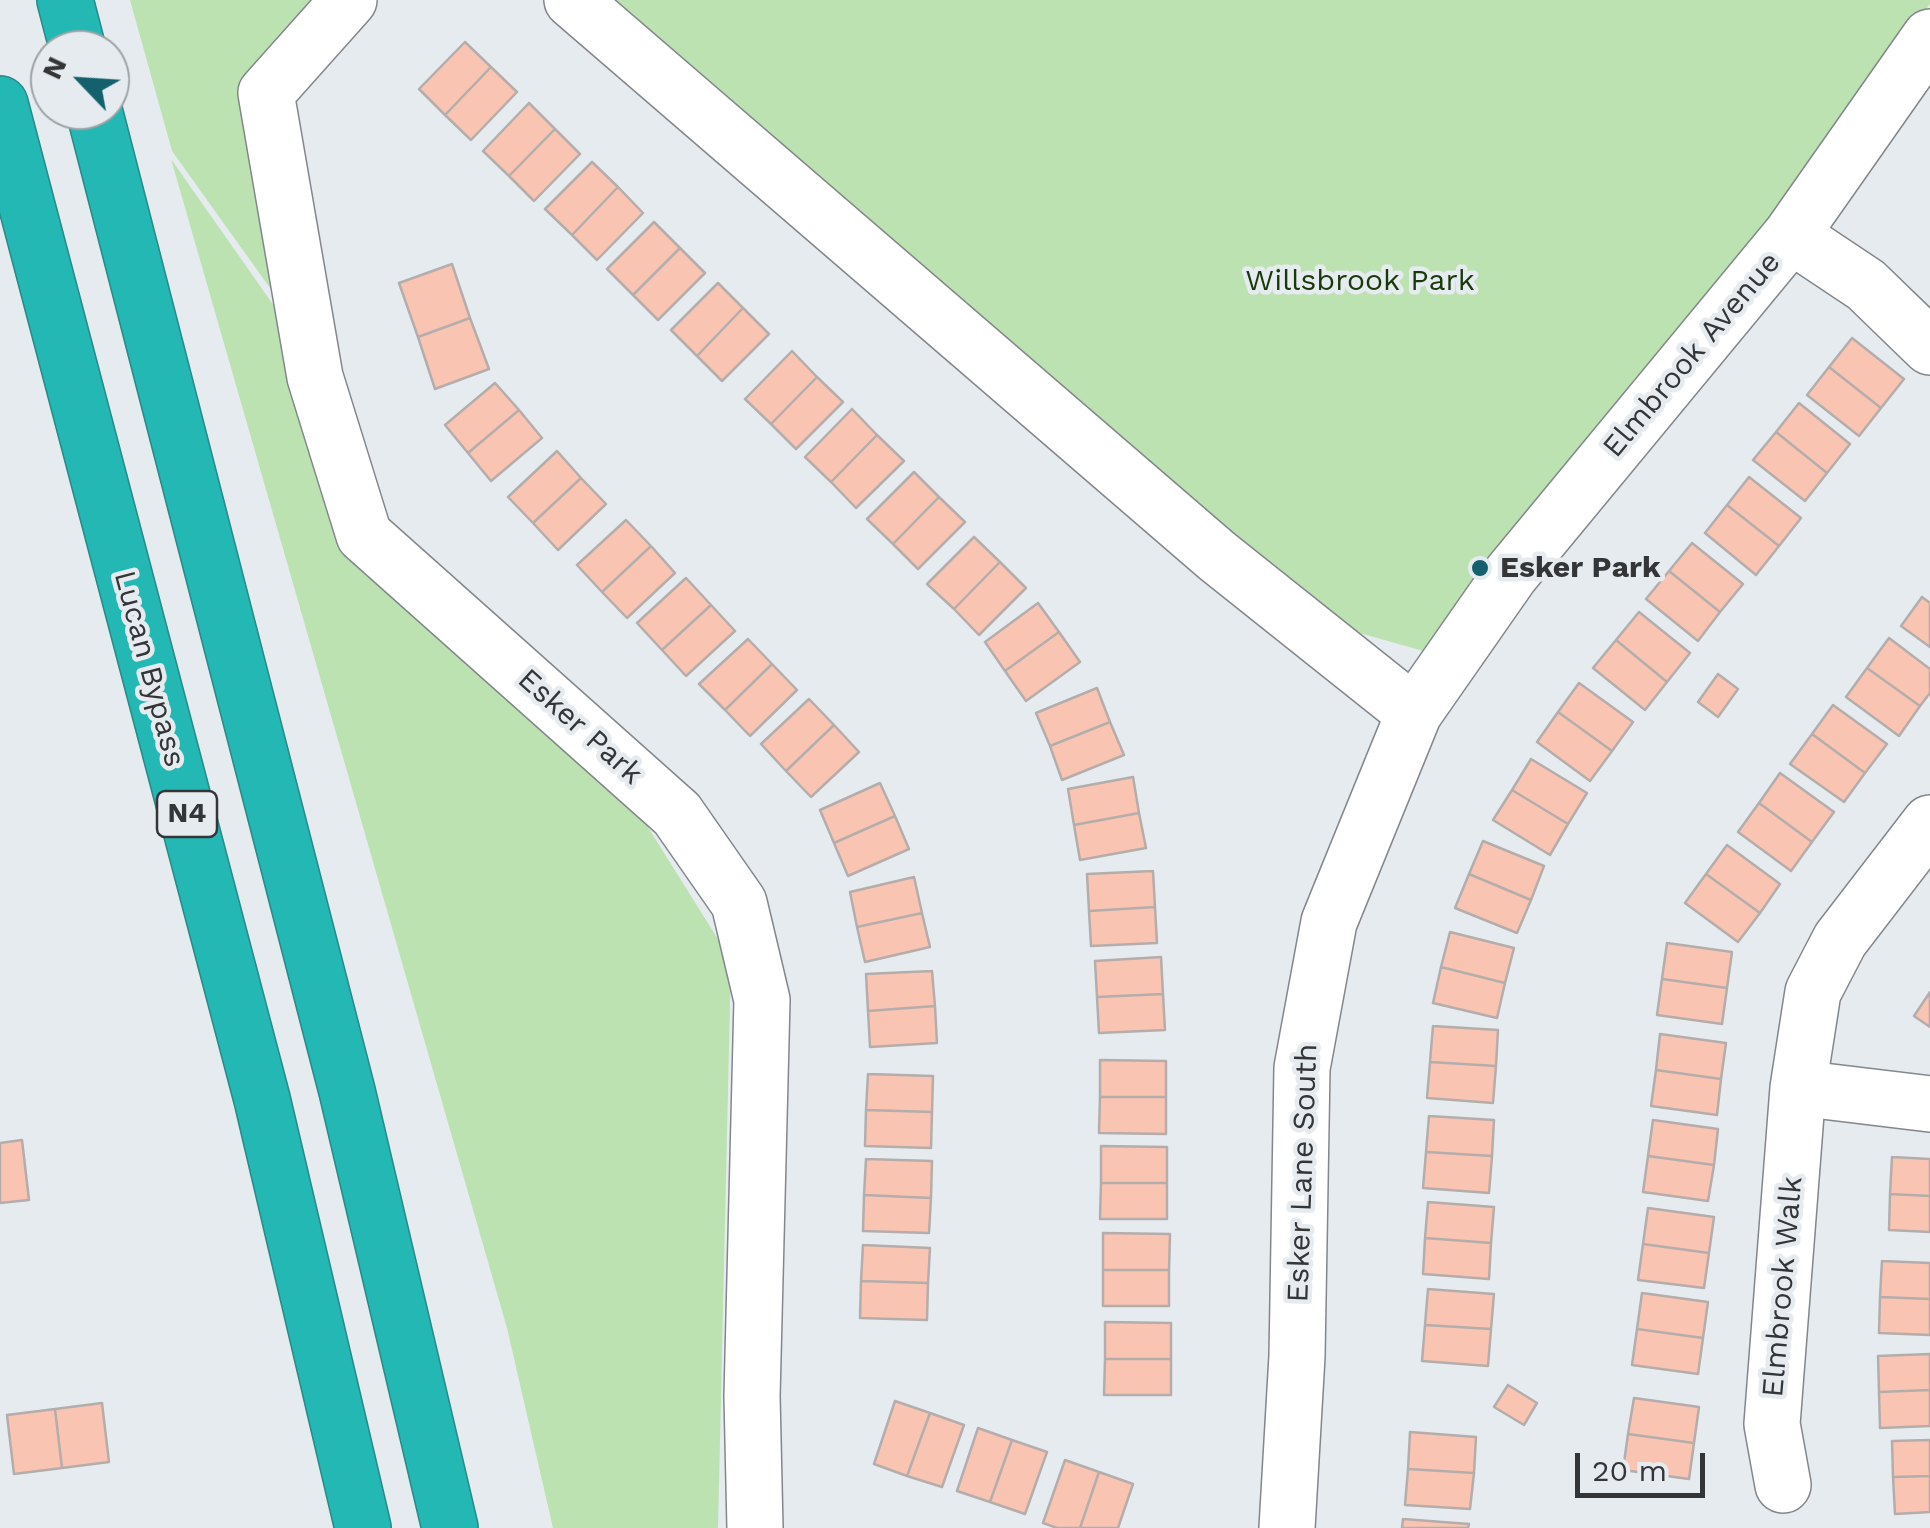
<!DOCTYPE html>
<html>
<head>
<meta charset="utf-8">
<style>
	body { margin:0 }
	#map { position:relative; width:1930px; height:1528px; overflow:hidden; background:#e6ebf0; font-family:"Work Sans",sans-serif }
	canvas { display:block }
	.north { position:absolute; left:30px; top:30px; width:100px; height:100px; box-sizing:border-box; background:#e6ebf0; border:2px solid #9ea2a6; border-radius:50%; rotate:295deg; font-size:28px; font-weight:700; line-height:40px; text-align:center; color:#333537 }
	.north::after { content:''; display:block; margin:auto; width:35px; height:45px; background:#14616d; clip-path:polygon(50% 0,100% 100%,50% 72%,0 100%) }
	.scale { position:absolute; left:1575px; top:1453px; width:130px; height:45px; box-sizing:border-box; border:5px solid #333537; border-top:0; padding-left:12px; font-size:30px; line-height:35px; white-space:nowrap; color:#333537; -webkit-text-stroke:8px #e6ebf0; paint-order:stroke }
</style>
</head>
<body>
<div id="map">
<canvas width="1930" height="1528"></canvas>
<div class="north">N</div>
<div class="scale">20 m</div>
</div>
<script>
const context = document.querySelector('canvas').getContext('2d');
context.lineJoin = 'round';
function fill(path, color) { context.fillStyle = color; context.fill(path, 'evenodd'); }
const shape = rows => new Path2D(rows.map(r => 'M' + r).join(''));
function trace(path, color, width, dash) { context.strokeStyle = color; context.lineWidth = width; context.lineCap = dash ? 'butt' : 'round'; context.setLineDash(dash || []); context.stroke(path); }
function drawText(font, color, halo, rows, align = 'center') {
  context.font = font + ' "Work Sans",sans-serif'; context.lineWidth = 9; context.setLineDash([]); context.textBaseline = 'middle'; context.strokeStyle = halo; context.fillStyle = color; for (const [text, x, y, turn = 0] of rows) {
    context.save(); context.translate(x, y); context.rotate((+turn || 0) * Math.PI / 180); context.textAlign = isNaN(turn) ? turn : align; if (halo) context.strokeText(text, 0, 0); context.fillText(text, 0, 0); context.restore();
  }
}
fill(shape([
	[130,0,323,0,239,88,290,316,172,151],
	[613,0,1930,0,1930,4,1798,187,1427,652,1331,625],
	[171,159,286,323,354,541,641,816,731,960,718,1528,553,1528,507,1328]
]), '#bde2b2');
const building = shape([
	[465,42,491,67,445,115,419,89,465,42],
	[491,67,517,92,471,140,445,115,491,67],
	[529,103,555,129,509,176,483,151,529,103],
	[555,129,580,154,534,201,509,176,555,129],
	[592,162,618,187,572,235,545,209,592,162],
	[618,187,643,213,597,260,572,235,618,187],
	[654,222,680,248,633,295,607,269,654,222],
	[680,248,705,273,658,320,633,295,680,248],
	[452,264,470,318,418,337,399,283,452,264],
	[718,283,743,308,697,356,671,330,718,283],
	[743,308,769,334,722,381,697,356,743,308],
	[470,318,489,369,435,389,418,337,470,318],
	[1852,338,1904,379,1881,408,1829,367,1852,338],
	[792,351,817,377,771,424,745,399,792,351],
	[1829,367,1881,408,1859,436,1807,395,1829,367],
	[817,377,843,402,796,449,771,424,817,377],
	[495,383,519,410,468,453,445,425,495,383],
	[1799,403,1850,444,1827,473,1776,432,1799,403],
	[852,409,877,435,831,482,805,457,852,409],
	[519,410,542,438,491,481,468,453,519,410],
	[1776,432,1827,473,1805,501,1753,460,1776,432],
	[877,435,904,461,856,508,831,482,877,435],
	[557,451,581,478,533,523,508,497,557,451],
	[914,472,939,497,893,544,867,519,914,472],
	[1749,477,1801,518,1779,546,1727,505,1749,477],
	[581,478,606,504,558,550,533,523,581,478],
	[939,497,965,522,918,569,893,544,939,497],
	[1727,505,1779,546,1756,575,1705,533,1727,505],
	[626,520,651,546,602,592,577,565,626,520],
	[974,537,1000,562,954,609,927,584,974,537],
	[1692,543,1743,584,1720,612,1669,571,1692,543],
	[651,546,675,573,627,618,602,592,651,546],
	[1000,562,1026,588,979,635,954,609,1000,562],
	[1669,571,1720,612,1698,641,1646,599,1669,571],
	[686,578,711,605,662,650,637,623,686,578],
	[1922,597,1930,603,1930,647,1901,626,1922,597],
	[1038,603,1059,632,1005,671,985,642,1038,603],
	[711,605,735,631,686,676,662,650,711,605],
	[1639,612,1690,653,1667,682,1616,640,1639,612],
	[1059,632,1080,662,1026,701,1005,671,1059,632],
	[1889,638,1930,669,1930,693,1920,706,1867,668,1889,638],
	[748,639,772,664,725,710,699,684,748,639],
	[1616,640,1667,682,1645,710,1593,668,1616,640],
	[772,664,797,690,750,736,725,710,772,664],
	[1867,668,1920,706,1899,736,1846,697,1867,668],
	[1718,674,1738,689,1718,717,1698,702,1718,674],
	[1579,683,1633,722,1612,751,1558,712,1579,683],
	[1097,688,1110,722,1050,746,1036,713,1097,688],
	[809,699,834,725,786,771,761,744,809,699],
	[1833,705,1887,744,1865,773,1812,734,1833,705],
	[1558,712,1612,751,1590,781,1537,742,1558,712],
	[1110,722,1124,755,1062,780,1050,746,1110,722],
	[834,725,859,752,811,797,786,771,834,725],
	[1812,734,1865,773,1844,802,1790,764,1812,734],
	[1531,759,1587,793,1568,824,1512,790,1531,759],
	[1780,773,1834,812,1812,842,1759,803,1780,773],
	[1133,777,1139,813,1074,825,1068,789,1133,777],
	[880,783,895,816,834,843,820,810,880,783],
	[1512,790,1568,824,1550,855,1493,820,1512,790],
	[1759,803,1812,842,1791,871,1738,832,1759,803],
	[1139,813,1146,848,1080,860,1074,825,1139,813],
	[895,816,909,849,848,876,834,843,895,816],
	[1483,841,1544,866,1531,900,1469,874,1483,841],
	[1727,845,1780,884,1760,913,1706,874,1727,845],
	[1153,871,1155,907,1089,911,1087,874,1153,871],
	[1469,874,1531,900,1517,933,1455,908,1469,874],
	[1706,874,1760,913,1738,942,1685,903,1706,874],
	[914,877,922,913,857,927,850,892,914,877],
	[1155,907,1157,943,1091,946,1089,911,1155,907],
	[922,913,930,947,865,962,857,927,922,913],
	[1450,932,1514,948,1505,983,1441,967,1450,932],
	[1667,943,1732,952,1727,988,1662,979,1667,943],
	[1161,957,1163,994,1097,997,1095,961,1161,957],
	[1441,967,1505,983,1497,1018,1433,1003,1441,967],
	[932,971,935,1006,868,1011,866,974,932,971],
	[1662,979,1727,988,1722,1024,1657,1015,1662,979],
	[1930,992,1930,1027,1914,1016,1930,992],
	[1163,994,1165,1030,1099,1033,1097,997,1163,994],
	[935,1006,937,1043,870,1047,868,1011,935,1006],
	[1433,1026,1498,1030,1496,1066,1430,1062,1433,1026],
	[1660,1034,1726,1043,1721,1079,1656,1070,1660,1034],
	[1100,1060,1166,1061,1166,1097,1100,1097,1100,1060],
	[1430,1062,1496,1066,1493,1103,1427,1098,1430,1062],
	[1656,1070,1721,1079,1717,1115,1651,1106,1656,1070],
	[868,1074,933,1076,932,1112,866,1110,868,1074],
	[1100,1097,1166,1097,1166,1134,1099,1133,1100,1097],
	[866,1110,932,1112,931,1148,865,1146,866,1110],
	[1429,1116,1494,1120,1492,1156,1426,1152,1429,1116],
	[1653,1120,1718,1129,1714,1165,1648,1156,1653,1120],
	[22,1140,29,1200,0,1203,0,1143,22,1140],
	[1101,1146,1167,1147,1167,1183,1101,1183,1101,1146],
	[1426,1152,1492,1156,1489,1193,1423,1188,1426,1152],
	[1648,1156,1714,1165,1708,1201,1643,1192,1648,1156],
	[1892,1157,1930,1159,1930,1196,1890,1194,1892,1157],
	[866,1159,932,1161,931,1198,864,1195,866,1159],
	[1101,1183,1167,1183,1167,1219,1100,1219,1101,1183],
	[1890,1194,1930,1196,1930,1232,1889,1230,1890,1194],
	[864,1195,931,1198,929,1233,863,1231,864,1195],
	[1428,1202,1494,1207,1491,1243,1425,1238,1428,1202],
	[1648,1208,1714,1217,1709,1253,1643,1244,1648,1208],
	[1103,1233,1170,1234,1169,1270,1103,1270,1103,1233],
	[1425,1238,1491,1243,1489,1279,1423,1274,1425,1238],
	[1643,1244,1709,1253,1704,1288,1638,1280,1643,1244],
	[863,1245,930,1248,928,1283,861,1281,863,1245],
	[1882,1261,1930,1263,1930,1299,1880,1297,1882,1261],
	[1103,1270,1169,1270,1169,1306,1103,1306,1103,1270],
	[861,1281,928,1283,927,1320,860,1318,861,1281],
	[1428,1289,1494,1294,1491,1329,1425,1325,1428,1289],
	[1642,1293,1708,1302,1703,1338,1637,1329,1642,1293],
	[1880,1297,1930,1299,1930,1335,1879,1333,1880,1297],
	[1105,1322,1171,1323,1171,1359,1105,1359,1105,1322],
	[1425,1325,1491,1329,1488,1366,1422,1361,1425,1325],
	[1637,1329,1703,1338,1698,1374,1632,1365,1637,1329],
	[1930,1354,1930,1390,1879,1392,1878,1356,1930,1354],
	[1105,1359,1171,1359,1171,1395,1104,1395,1105,1359],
	[1508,1385,1537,1403,1524,1425,1494,1407,1508,1385],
	[1930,1390,1930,1426,1880,1428,1879,1392,1930,1390],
	[1634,1398,1699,1407,1694,1443,1628,1434,1634,1398],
	[895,1401,930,1413,907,1476,874,1464,895,1401],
	[102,1403,109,1462,62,1468,55,1409,102,1403],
	[55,1409,62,1468,14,1474,7,1415,55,1409],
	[930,1413,964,1425,942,1487,907,1476,930,1413],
	[978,1428,1012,1440,990,1502,957,1491,978,1428],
	[1410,1432,1476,1437,1474,1473,1408,1469,1410,1432],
	[1628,1434,1694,1443,1689,1479,1623,1470,1628,1434],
	[1012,1440,1047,1452,1025,1514,990,1502,1012,1440],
	[1930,1440,1930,1476,1893,1477,1892,1441,1930,1440],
	[1065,1460,1099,1472,1080,1528,1057,1528,1043,1523,1065,1460],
	[1408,1469,1474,1473,1470,1509,1405,1505,1408,1469],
	[1099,1472,1133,1484,1118,1528,1080,1528,1099,1472],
	[1930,1476,1930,1512,1895,1514,1893,1477,1930,1476],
	[1403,1519,1469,1524,1468,1528,1402,1528,1403,1519]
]);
fill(building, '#fac4b3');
trace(building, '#b4adab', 2.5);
const minor = shape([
	[349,0,266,93,315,377,364,535,677,814,739,903,762,1000,752,1396,755,1528],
	[572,0,1217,556,1414,713],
	[1791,235,1866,285,1930,347],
	[1798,1088,1930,1104],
	[1783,1485,1772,1424,1798,1088,1813,992,1840,940,1930,823],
	[1287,1528,1297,1356,1302,1068,1329,922,1414,713,1511,574,1791,235,1930,37]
]);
const highway = shape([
	[65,0,78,50],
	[0,104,262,1099,363,1528],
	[94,110,347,1091,450,1528]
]);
trace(minor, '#83878b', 58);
trace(highway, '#298a88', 58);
trace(minor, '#fff', 55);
trace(highway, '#23b8b4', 55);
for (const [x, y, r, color] of [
	[1480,568,10,"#14616d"]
]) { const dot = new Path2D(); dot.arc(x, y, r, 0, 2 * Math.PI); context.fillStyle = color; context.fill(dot); trace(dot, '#e6ebf0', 4); }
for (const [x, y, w] of [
	[187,814,60]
]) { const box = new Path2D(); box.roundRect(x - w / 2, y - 23, w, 46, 8); context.fillStyle = '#e6ebf0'; context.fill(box); trace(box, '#333537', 2.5); }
drawText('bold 28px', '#333537', null, [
	["N4",187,814]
]);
drawText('30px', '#183a0a', '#e6ebf0', [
	["Willsbrook Park",1360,281]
]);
drawText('30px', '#333537', '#e6ebf0', [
	["Elmbrook Avenue",1692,355,-50],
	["Lucan Bypass",149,669,75],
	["Esker Park",580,727,42],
	["Esker Lane South",1303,1173,-88],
	["Elmbrook Walk",1783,1287,-85]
]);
drawText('bold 30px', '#333537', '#e6ebf0', [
	["Esker Park",1500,568]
], 'left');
</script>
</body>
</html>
